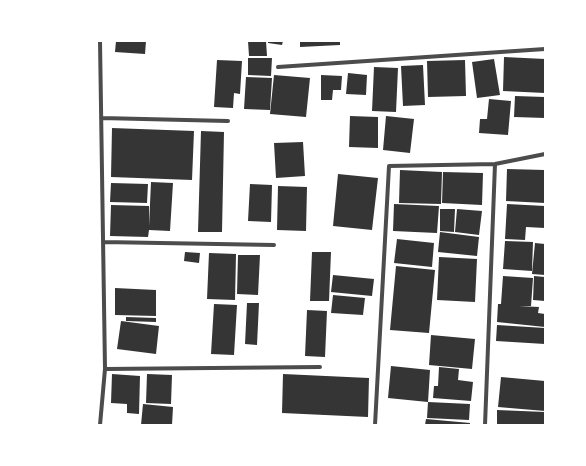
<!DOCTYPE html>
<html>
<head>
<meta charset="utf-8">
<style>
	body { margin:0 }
	#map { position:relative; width:586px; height:466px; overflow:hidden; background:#fff; font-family:Spectral,serif }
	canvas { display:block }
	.frame { position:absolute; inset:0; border:42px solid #fff; pointer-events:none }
</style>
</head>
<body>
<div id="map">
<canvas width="586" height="466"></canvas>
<div class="frame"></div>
</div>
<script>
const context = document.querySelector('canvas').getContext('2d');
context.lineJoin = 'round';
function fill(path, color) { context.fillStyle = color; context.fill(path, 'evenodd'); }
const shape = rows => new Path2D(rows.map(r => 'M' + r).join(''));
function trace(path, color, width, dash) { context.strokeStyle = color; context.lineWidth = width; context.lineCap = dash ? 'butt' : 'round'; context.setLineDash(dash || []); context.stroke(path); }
fill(shape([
	[116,41,146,41,145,54,115,52],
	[248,41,266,41,267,56,249,56],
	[268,41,283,41,282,45,268,43],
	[300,41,340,41,340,45,300,47],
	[504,57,545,59,545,93,503,91],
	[248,58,272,58,271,76,248,75],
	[494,59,500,95,477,98,472,62],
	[217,60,242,61,240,94,234,93,233,108,214,107],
	[465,60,466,96,428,97,427,61],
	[423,65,425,105,403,106,401,66],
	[374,67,398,68,396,112,372,111],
	[348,73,367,75,366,95,346,94],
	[274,75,310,78,306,117,270,114],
	[321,75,342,76,341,90,333,90,332,100,321,100],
	[246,77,272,78,270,110,244,109],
	[515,96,545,97,545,118,514,117],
	[489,99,511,101,508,135,479,133,480,119,487,119],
	[350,116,378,117,378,148,349,147],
	[386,116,414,119,410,153,383,150],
	[112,128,194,131,192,180,111,177],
	[201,131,224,132,222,232,198,232],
	[303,142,305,176,276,178,274,143],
	[507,169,545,170,545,203,506,201],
	[400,170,442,172,441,204,399,203],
	[443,172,483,173,482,205,442,203],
	[338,174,378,178,372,230,333,226],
	[151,182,173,183,170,231,149,230,148,237,110,236,111,205,149,206,149,226],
	[111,183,148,184,147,203,110,202],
	[250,184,272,185,271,222,248,221],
	[278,186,307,187,306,231,277,230],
	[394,204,439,206,437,233,393,231],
	[507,204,545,206,545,228,526,227,525,240,505,239],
	[440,209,455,209,454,232,440,231],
	[457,209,482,211,479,235,455,232],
	[440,232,479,237,477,256,438,252],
	[397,239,434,243,432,267,394,263],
	[505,241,533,242,532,271,503,269],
	[535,243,545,244,545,275,532,274],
	[185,252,200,253,199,263,184,261],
	[312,252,331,252,329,301,310,301],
	[209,253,236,254,235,300,207,299],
	[238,255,260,255,258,295,237,294],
	[439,257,477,259,475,302,437,300],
	[396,266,435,270,429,333,390,330],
	[333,275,374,279,372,296,331,292],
	[503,276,533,278,531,306,519,306,539,307,538,313,545,314,545,327,497,322,498,304,501,304],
	[534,276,545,277,545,301,533,300],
	[115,288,156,290,156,316,115,315],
	[333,295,365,298,363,315,331,313],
	[247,303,259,303,257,345,245,344],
	[214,304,237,305,234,355,211,354],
	[307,310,327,311,325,357,305,356],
	[126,317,156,318,156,322,126,321],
	[121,321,159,326,156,354,117,349],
	[497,325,545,328,545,344,496,341],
	[431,335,475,339,472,369,429,365],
	[391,366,430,370,428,402,388,398],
	[439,367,459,369,458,380,473,382,471,401,433,398,434,386,438,386],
	[112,374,140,376,139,414,127,413,127,404,111,403],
	[147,374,172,375,171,404,146,403],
	[283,374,369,378,368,417,282,413],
	[501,377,545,381,545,411,498,407],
	[428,402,470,404,469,420,427,418],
	[143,404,173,407,172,425,141,425],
	[497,410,545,412,545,425,497,425],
	[426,419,470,423,470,425,425,425]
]), '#353535');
trace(shape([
	[100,41,105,369,100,425],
	[278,67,545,49],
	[101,118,228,121],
	[103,242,274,245],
	[105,369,320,367],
	[375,425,389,166,495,164,545,154],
	[485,425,495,164]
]), '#4c4c4c', 4);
</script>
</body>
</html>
